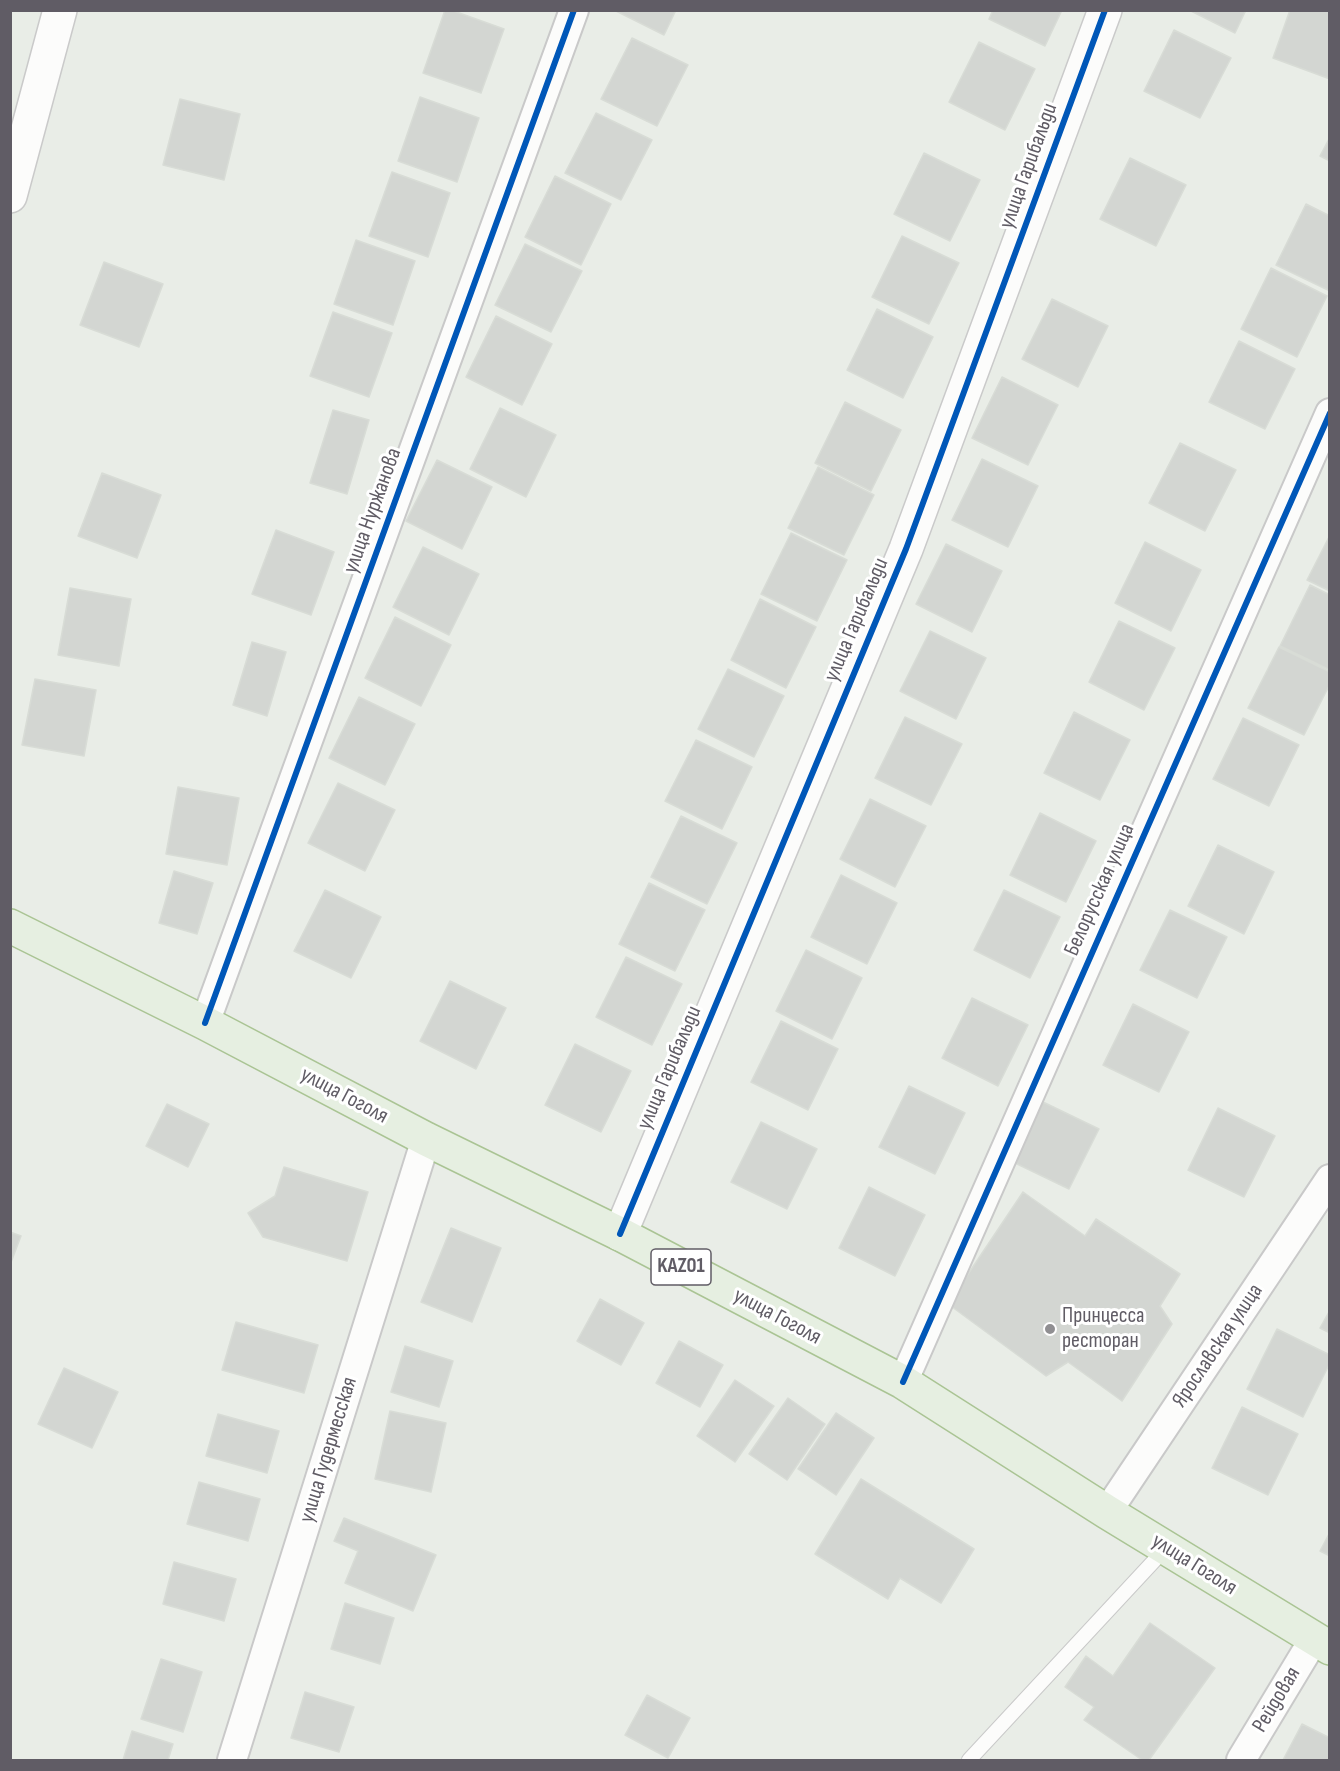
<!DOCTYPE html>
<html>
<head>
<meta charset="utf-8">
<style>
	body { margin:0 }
	#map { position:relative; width:1340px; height:1771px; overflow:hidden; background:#e9ede7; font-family:"Sofia Sans Condensed",sans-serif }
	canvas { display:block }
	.frame { position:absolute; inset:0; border:12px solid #605c65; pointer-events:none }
</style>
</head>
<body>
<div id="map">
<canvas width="1340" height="1771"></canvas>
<div class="frame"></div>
</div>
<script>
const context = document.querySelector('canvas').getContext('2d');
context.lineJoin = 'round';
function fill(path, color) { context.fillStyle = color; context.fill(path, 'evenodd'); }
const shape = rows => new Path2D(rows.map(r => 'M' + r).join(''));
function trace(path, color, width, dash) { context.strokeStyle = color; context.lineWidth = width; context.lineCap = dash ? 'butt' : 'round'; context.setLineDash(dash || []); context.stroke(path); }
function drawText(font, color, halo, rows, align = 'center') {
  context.font = font + ' "Sofia Sans Condensed",sans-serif'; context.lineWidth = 6; context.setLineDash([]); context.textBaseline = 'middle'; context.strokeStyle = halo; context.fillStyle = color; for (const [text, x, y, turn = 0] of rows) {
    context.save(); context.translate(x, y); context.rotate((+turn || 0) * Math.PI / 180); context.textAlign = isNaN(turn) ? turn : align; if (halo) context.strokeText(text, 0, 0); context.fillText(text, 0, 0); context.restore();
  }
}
const building = shape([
	[445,10,451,10,504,29,481,93,423,73,445,10],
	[614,10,676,10,664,35,614,10],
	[993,10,1062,10,1045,46,989,19,993,10],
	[1189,10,1246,10,1235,33,1189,10],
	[1290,10,1330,10,1330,79,1273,58,1290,10],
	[1174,30,1231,58,1200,118,1144,91,1174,30],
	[632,38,688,65,657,126,601,99,632,38],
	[979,42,1035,69,1005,130,949,102,979,42],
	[420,97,479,118,457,182,398,161,420,97],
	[180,99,240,114,224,180,163,165,180,99],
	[596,113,652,140,621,200,565,173,596,113],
	[1330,137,1330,161,1320,156,1330,137],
	[924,153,980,180,950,241,894,214,924,153],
	[1130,158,1186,185,1156,246,1100,219,1130,158],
	[392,172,450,193,428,257,369,236,392,172],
	[555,176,611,204,581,265,525,237,555,176],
	[1306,204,1330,216,1330,291,1276,265,1306,204],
	[902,236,959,263,929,324,872,297,902,236],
	[356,240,415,261,393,325,334,304,356,240],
	[525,244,582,271,551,332,495,305,525,244],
	[104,262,163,284,139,347,80,325,104,262],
	[1271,268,1327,296,1297,357,1241,329,1271,268],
	[1052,299,1108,326,1078,387,1022,359,1052,299],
	[877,309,933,337,903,398,847,370,877,309],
	[333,312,392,333,369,397,310,376,333,312],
	[496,316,552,344,522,405,466,377,496,316],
	[1239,341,1295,369,1265,429,1209,402,1239,341],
	[1002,377,1058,405,1028,465,972,438,1002,377],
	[845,402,901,430,871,491,815,463,845,402],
	[500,408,556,435,526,497,470,469,500,408],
	[333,410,369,420,347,494,310,483,333,410],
	[1180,443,1236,470,1205,531,1149,503,1180,443],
	[982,459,1038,486,1008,547,952,520,982,459],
	[437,460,492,487,462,549,406,521,437,460],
	[818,467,874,495,844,555,788,528,818,467],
	[102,473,161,495,137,558,78,536,102,473],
	[276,530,334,552,311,615,252,594,276,530],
	[791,533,847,560,817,621,761,594,791,533],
	[1330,535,1330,591,1307,580,1330,535],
	[1145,542,1201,570,1171,631,1115,603,1145,542],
	[946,544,1002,571,972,632,916,604,946,544],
	[423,547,479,574,449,635,393,607,423,547],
	[1310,585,1330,595,1330,670,1280,646,1310,585],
	[70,588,131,599,119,666,58,655,70,588],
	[760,599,816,627,786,688,731,660,760,599],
	[395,617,451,645,421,706,365,678,395,617],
	[1119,621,1175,648,1144,710,1089,682,1119,621],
	[930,631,986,658,956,719,900,691,930,631],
	[252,642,286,652,267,716,233,705,252,642],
	[1279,647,1330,672,1330,684,1304,735,1248,708,1279,647],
	[728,669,784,696,754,757,698,729,728,669],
	[35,679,96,690,84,756,22,745,35,679],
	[359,697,415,724,385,785,329,758,359,697],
	[1074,712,1130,740,1100,800,1044,773,1074,712],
	[905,717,962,744,931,805,875,778,905,717],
	[1243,718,1299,745,1269,806,1213,779,1243,718],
	[696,740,752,767,722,829,665,801,696,740],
	[338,783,395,810,365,871,308,843,338,783],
	[178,787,239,798,227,865,166,854,178,787],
	[870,799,926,826,895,887,840,859,870,799],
	[1040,813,1096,841,1066,902,1010,875,1040,813],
	[681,816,737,843,707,904,651,877,681,816],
	[1218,845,1274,872,1244,934,1188,906,1218,845],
	[174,871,213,883,197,934,159,923,174,871],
	[841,875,897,903,867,964,811,937,841,875],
	[649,883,705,910,675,971,619,944,649,883],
	[325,890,381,917,351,978,294,951,325,890],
	[1004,890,1060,917,1030,978,974,950,1004,890],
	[1170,910,1227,937,1197,998,1140,970,1170,910],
	[806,950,862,978,832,1039,776,1011,806,950],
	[626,957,682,984,652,1045,596,1017,626,957],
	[450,981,506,1008,476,1069,420,1041,450,981],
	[972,998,1028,1025,998,1086,942,1058,972,998],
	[1133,1004,1189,1032,1159,1092,1103,1065,1133,1004],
	[781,1021,838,1049,808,1110,751,1082,781,1021],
	[575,1044,631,1071,601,1132,545,1105,575,1044],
	[909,1086,965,1113,935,1174,879,1147,909,1086],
	[1043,1102,1099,1129,1069,1189,1013,1162,1043,1102],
	[167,1104,209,1124,188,1167,146,1146,167,1104],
	[1218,1108,1275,1136,1244,1197,1188,1170,1218,1108],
	[761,1122,817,1149,787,1209,731,1182,761,1122],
	[284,1167,368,1192,347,1261,263,1237,248,1213,275,1196,284,1167],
	[869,1187,925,1215,895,1276,839,1248,869,1187],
	[1023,1192,1085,1236,1096,1219,1180,1274,1160,1306,1172,1324,1122,1401,1068,1362,1046,1376,948,1304,1023,1192],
	[451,1228,501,1248,472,1322,421,1302,451,1228],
	[10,1232,21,1236,10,1265,10,1232],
	[600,1299,644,1323,621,1365,577,1341,600,1299],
	[1330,1310,1330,1333,1320,1328,1330,1310],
	[236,1322,318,1345,304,1393,222,1370,236,1322],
	[1277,1329,1330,1355,1330,1363,1303,1417,1247,1389,1277,1329],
	[679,1341,723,1365,700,1407,656,1383,679,1341],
	[405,1346,453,1361,439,1407,391,1392,405,1346],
	[64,1368,118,1392,92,1448,38,1424,64,1368],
	[735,1380,774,1406,735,1462,697,1436,735,1380],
	[788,1398,825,1424,787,1480,749,1454,788,1398],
	[1242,1407,1298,1434,1268,1495,1212,1468,1242,1407],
	[390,1411,446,1423,431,1492,375,1479,390,1411],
	[836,1413,874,1438,836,1495,798,1469,836,1413],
	[218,1414,279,1431,267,1473,206,1456,218,1414],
	[861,1479,974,1549,941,1603,900,1578,888,1599,815,1554,861,1479],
	[199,1482,260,1499,248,1541,187,1524,199,1482],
	[344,1518,436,1555,413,1611,345,1583,358,1551,334,1541,344,1518],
	[1330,1532,1330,1556,1320,1551,1330,1532],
	[174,1562,236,1579,224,1621,163,1604,174,1562],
	[345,1603,394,1618,380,1664,331,1649,345,1603],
	[1150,1623,1215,1668,1149,1760,1142,1760,1084,1720,1094,1707,1065,1687,1086,1656,1113,1676,1150,1623],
	[161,1659,202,1672,183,1732,141,1719,161,1659],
	[305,1692,354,1707,339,1752,291,1738,305,1692],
	[647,1695,690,1718,668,1758,625,1735,647,1695],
	[1302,1724,1330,1738,1330,1760,1283,1760,1302,1724],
	[132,1731,173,1744,168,1760,123,1760,132,1731]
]);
fill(building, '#d3d6d2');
trace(building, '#d8dcd6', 1.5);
const lane = shape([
	[969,1760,1166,1548]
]);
const street = shape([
	[205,1023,574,10],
	[903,1382,1330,413],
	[1107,1512,1330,1179],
	[232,1760,426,1139],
	[1241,1760,1314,1639]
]);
const secondary = shape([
	[10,196,60,10],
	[620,1234,906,549,1105,10]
]);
const highway = shape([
	[10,926,205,1023,426,1139,620,1234,903,1382,1107,1512,1330,1648]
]);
trace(lane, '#c9c9c9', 16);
trace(street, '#c9c9c9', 32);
trace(secondary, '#cacaca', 36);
trace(highway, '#aac494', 36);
trace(lane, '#fcfcfb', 14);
trace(street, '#fcfcfb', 28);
trace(secondary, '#fcfcfb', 33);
trace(highway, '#e6efe1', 33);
trace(shape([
	[205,1023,574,10],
	[620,1234,906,549,1105,10],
	[903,1382,1330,413]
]), '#0057b8', 6);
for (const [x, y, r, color] of [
	[1050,1329,6,"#908f92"]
]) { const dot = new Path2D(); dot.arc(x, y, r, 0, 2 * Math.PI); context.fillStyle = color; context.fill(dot); trace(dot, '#fff', 2); }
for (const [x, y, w] of [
	[681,1267,60]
]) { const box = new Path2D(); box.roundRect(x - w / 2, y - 18, w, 36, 4.5); context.fillStyle = '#fff'; context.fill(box); trace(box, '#605c65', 1.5); }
drawText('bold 21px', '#605c65', null, [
	["KАZ01",681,1267]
]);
drawText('22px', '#605c65', '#fff', [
	["улица Гарибальди",1029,166,-70],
	["улица Нуржанова",373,511,-70],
	["улица Гарибальди",857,620,-67],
	["Белорусская улица",1100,890,-66],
	["улица Гарибальди",670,1068,-67],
	["улица Гоголя",344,1096,28],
	["улица Гоголя",777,1317,28],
	["Ярославская улица",1218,1346,-56],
	["улица Гудермесская",329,1450,-73],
	["улица Гоголя",1194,1565,32],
	["Рейдовая",1277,1700,-59]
]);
drawText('22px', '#605c65', '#fff', [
	["Принцесса",1062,1316],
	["ресторан",1062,1341]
], 'left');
</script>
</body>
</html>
